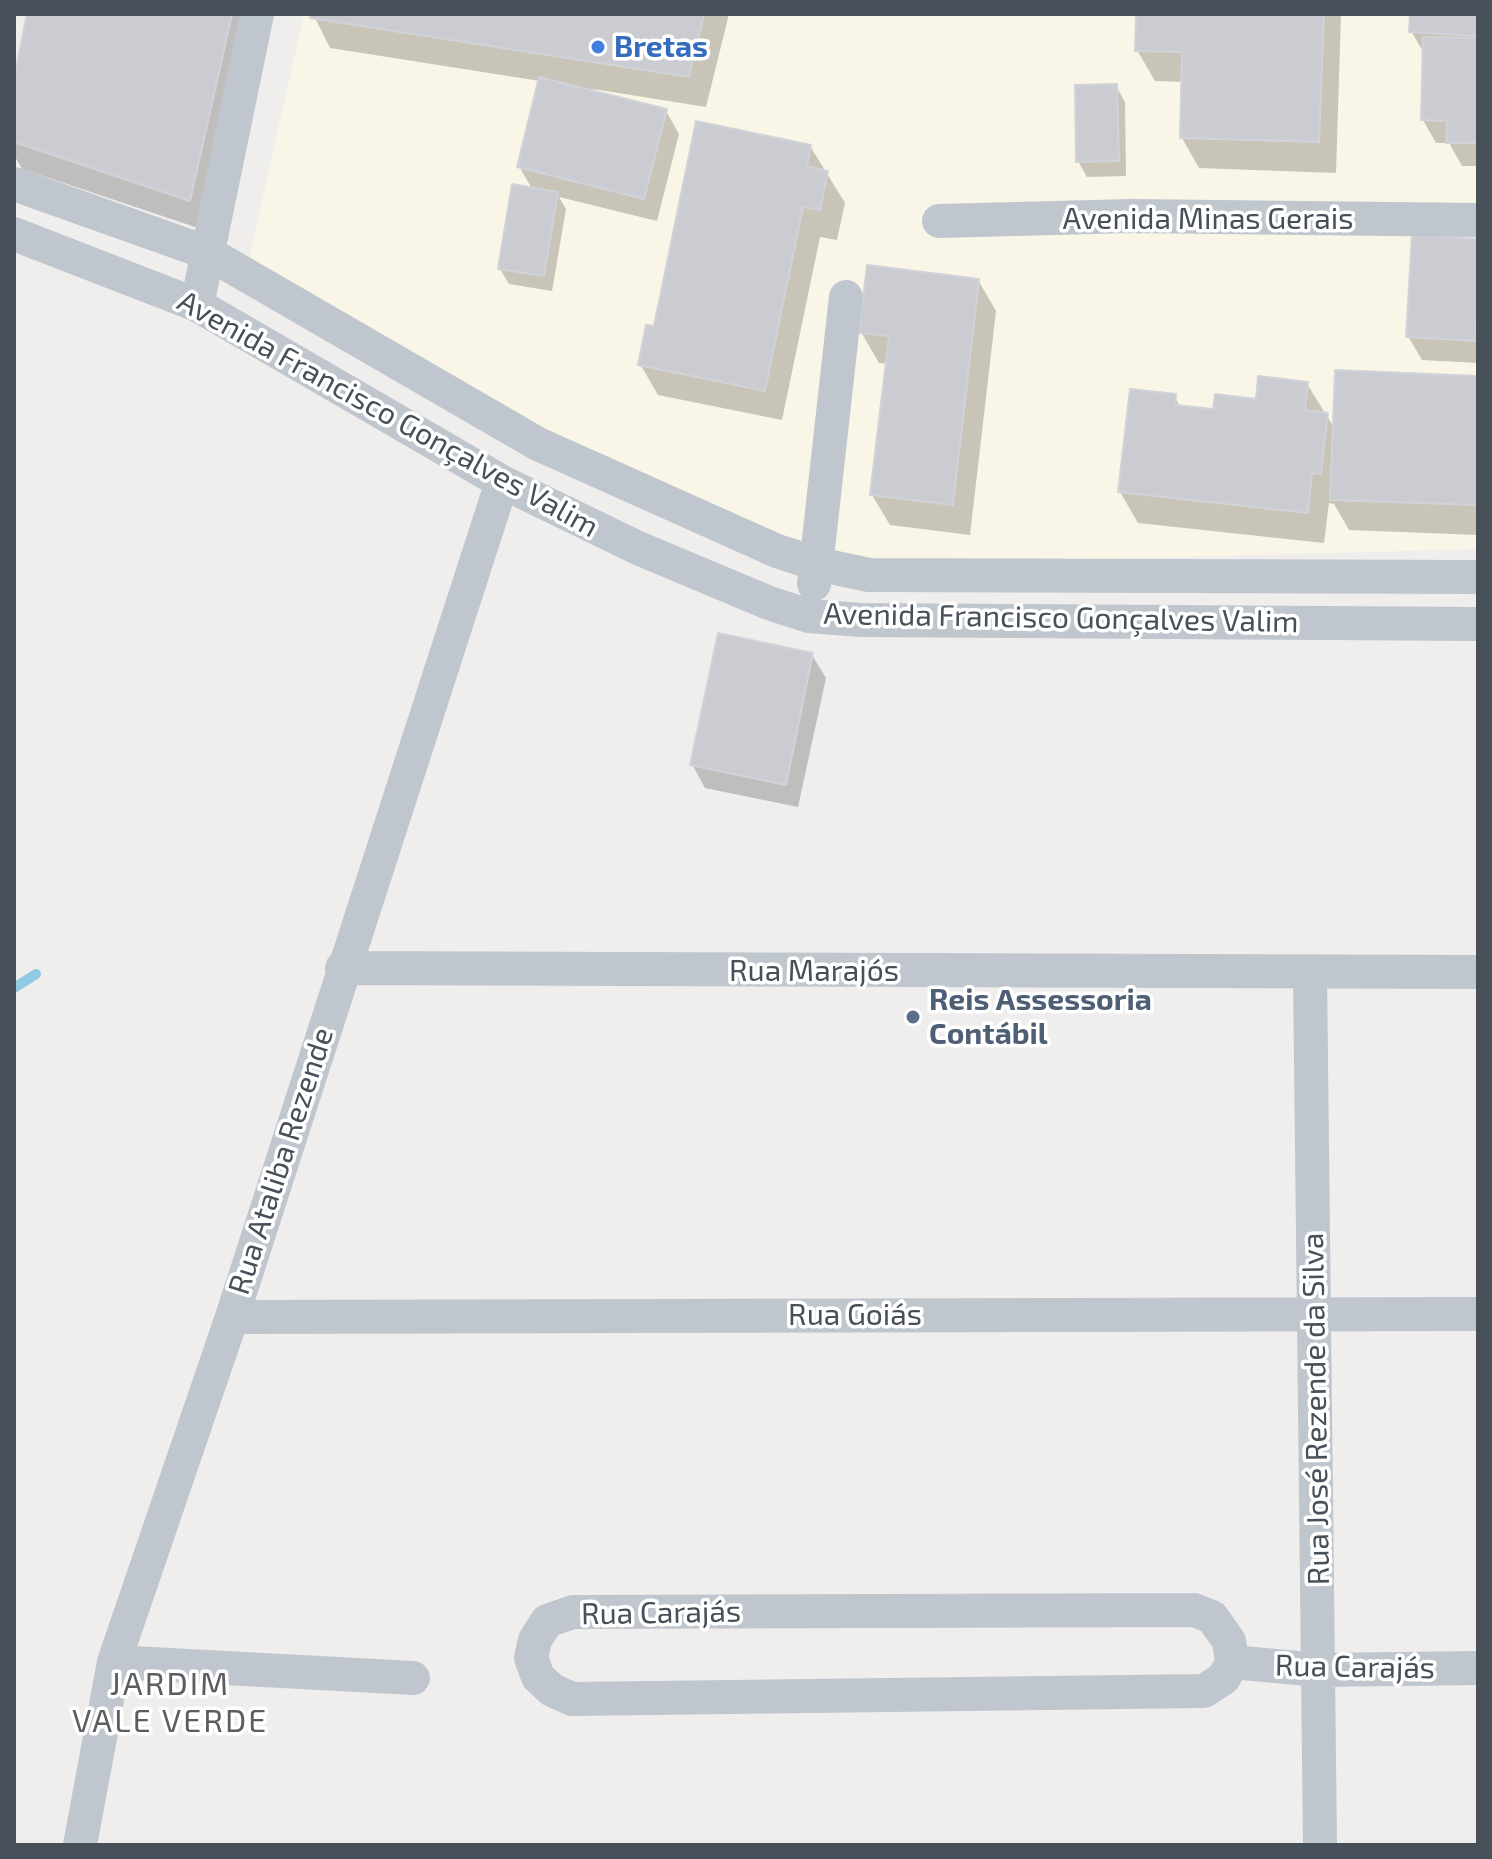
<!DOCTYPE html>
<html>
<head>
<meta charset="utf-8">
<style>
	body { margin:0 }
	#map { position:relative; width:1492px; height:1859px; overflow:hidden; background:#f0eded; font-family:"Exo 2",sans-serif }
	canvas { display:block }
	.frame { position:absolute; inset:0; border:16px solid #474f59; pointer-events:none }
</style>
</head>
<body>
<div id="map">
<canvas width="1492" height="1859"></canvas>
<div class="frame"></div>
</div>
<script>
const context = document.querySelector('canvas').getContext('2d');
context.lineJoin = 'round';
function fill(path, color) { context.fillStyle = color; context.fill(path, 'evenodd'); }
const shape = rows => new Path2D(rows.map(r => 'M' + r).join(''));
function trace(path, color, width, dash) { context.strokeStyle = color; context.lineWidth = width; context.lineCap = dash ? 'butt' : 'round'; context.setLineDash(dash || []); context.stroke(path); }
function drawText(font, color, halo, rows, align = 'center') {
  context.font = font + ' "Exo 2",sans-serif'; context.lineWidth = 7; context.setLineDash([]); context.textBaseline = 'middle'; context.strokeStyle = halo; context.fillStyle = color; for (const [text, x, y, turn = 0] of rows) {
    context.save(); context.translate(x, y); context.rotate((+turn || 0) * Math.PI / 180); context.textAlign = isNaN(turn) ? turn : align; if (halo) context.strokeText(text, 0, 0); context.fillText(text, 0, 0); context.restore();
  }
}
fill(shape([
	[304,14,1478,14,1478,549,848,566,596,454,245,278]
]), '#faf6e7');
fill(shape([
	[29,14,255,14,207,231,22,169,14,155,14,88],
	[313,14,729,14,706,107,593,89,593,92,666,111,679,134,657,221,559,197,566,209,552,291,509,284,500,269,532,189,519,166,540,81,330,48],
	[1138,14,1341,14,1336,173,1199,168,1182,138,1183,82,1155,81,1137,50],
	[1412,14,1478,14,1478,166,1462,166,1449,143,1436,143,1423,120,1425,55,1411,31],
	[1116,86,1125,102,1126,176,1087,177,1078,161],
	[810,146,845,203,837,240,820,237,782,420,658,395,640,364,655,329],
	[1414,238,1478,241,1478,363,1422,360,1408,336],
	[978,280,996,311,970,535,890,525,872,495,888,364,879,363,861,332],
	[1478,378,1478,535,1349,530,1334,504,1329,503,1324,543,1138,523,1120,492,1174,396,1181,408,1215,411,1307,384,1335,429],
	[812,655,826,678,798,807,705,788,692,764]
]), '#0003');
trace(shape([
	[14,988,36,974]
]), '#90cae3', 10);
const building = shape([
	[27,14,232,14,190,201,14,142,14,78,27,14],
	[311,14,704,14,689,77,310,18,311,14],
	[1136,14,1324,14,1319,142,1180,138,1182,52,1135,51,1136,14],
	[1410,14,1478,14,1478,36,1409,32,1410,14],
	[1423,37,1478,38,1478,143,1446,143,1447,121,1421,120,1423,37],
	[539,77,667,109,644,199,517,167,539,77],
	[1117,84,1119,161,1076,162,1075,85,1117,84],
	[696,121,811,145,807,166,828,171,820,210,803,207,765,391,638,365,646,325,654,326,696,121],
	[512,184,558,192,544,276,498,269,512,184],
	[1412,235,1478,239,1476,341,1406,337,1412,235],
	[867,265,979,279,953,505,870,495,889,336,859,333,867,265],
	[1335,370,1478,376,1478,505,1330,500,1335,370],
	[1258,376,1308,382,1305,410,1328,413,1321,474,1312,473,1308,513,1118,492,1130,389,1176,394,1175,405,1213,409,1215,394,1256,399,1258,376],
	[718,633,813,653,786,785,690,765,718,633]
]);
fill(building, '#caccd2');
trace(building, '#d2d3d8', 2);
trace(shape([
	[14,184,208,253,538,444,777,551,817,564,869,575,1478,577],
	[939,221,1131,216,1478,220],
	[14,234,197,305,502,482,638,548,769,603,809,616,861,620,1478,624],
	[197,305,257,14],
	[814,584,846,297],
	[342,968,1478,972],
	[1310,973,1320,1845],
	[232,1317,1478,1314],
	[1194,1610,1212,1617,1229,1641,1232,1662,1224,1678,1204,1691,572,1699,552,1690,538,1677,531,1658,535,1640,547,1621,573,1612,1194,1610],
	[114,1662,413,1678],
	[1232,1662,1319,1670,1478,1668],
	[80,1845,114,1662,232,1317,502,482]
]), '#bfc6ce', 34);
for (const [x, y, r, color] of [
	[598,47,8,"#3f7fe0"],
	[913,1017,8,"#5c6f8a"]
]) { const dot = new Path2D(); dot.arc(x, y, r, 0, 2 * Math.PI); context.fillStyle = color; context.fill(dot); trace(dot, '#fff', 3); }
drawText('bold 30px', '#366cbe', '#fff', [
	["Bretas",614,47]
], 'left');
drawText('30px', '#474f59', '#fff', [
	["Avenida Minas Gerais",1208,219],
	["Avenida Francisco Gonçalves Valim",388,414,29],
	["Avenida Francisco Gonçalves Valim",1061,618,1],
	["Rua Marajós",814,971],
	["Rua Ataliba Rezende",281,1161,-72],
	["Rua Goiás",855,1315],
	["Rua José Rezende da Silva",1316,1409,-91],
	["Rua Carajás",661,1613,-1],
	["Rua Carajás",1355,1667,1]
]);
drawText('bold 30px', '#4e5e75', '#fff', [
	["Reis Assessoria",929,1000],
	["Contábil",929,1034]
], 'left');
context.letterSpacing = '2px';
drawText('32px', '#5b5d61', '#fff', [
	["JARDIM",170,1684],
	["VALE VERDE",170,1721]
]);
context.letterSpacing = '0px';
</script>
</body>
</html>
